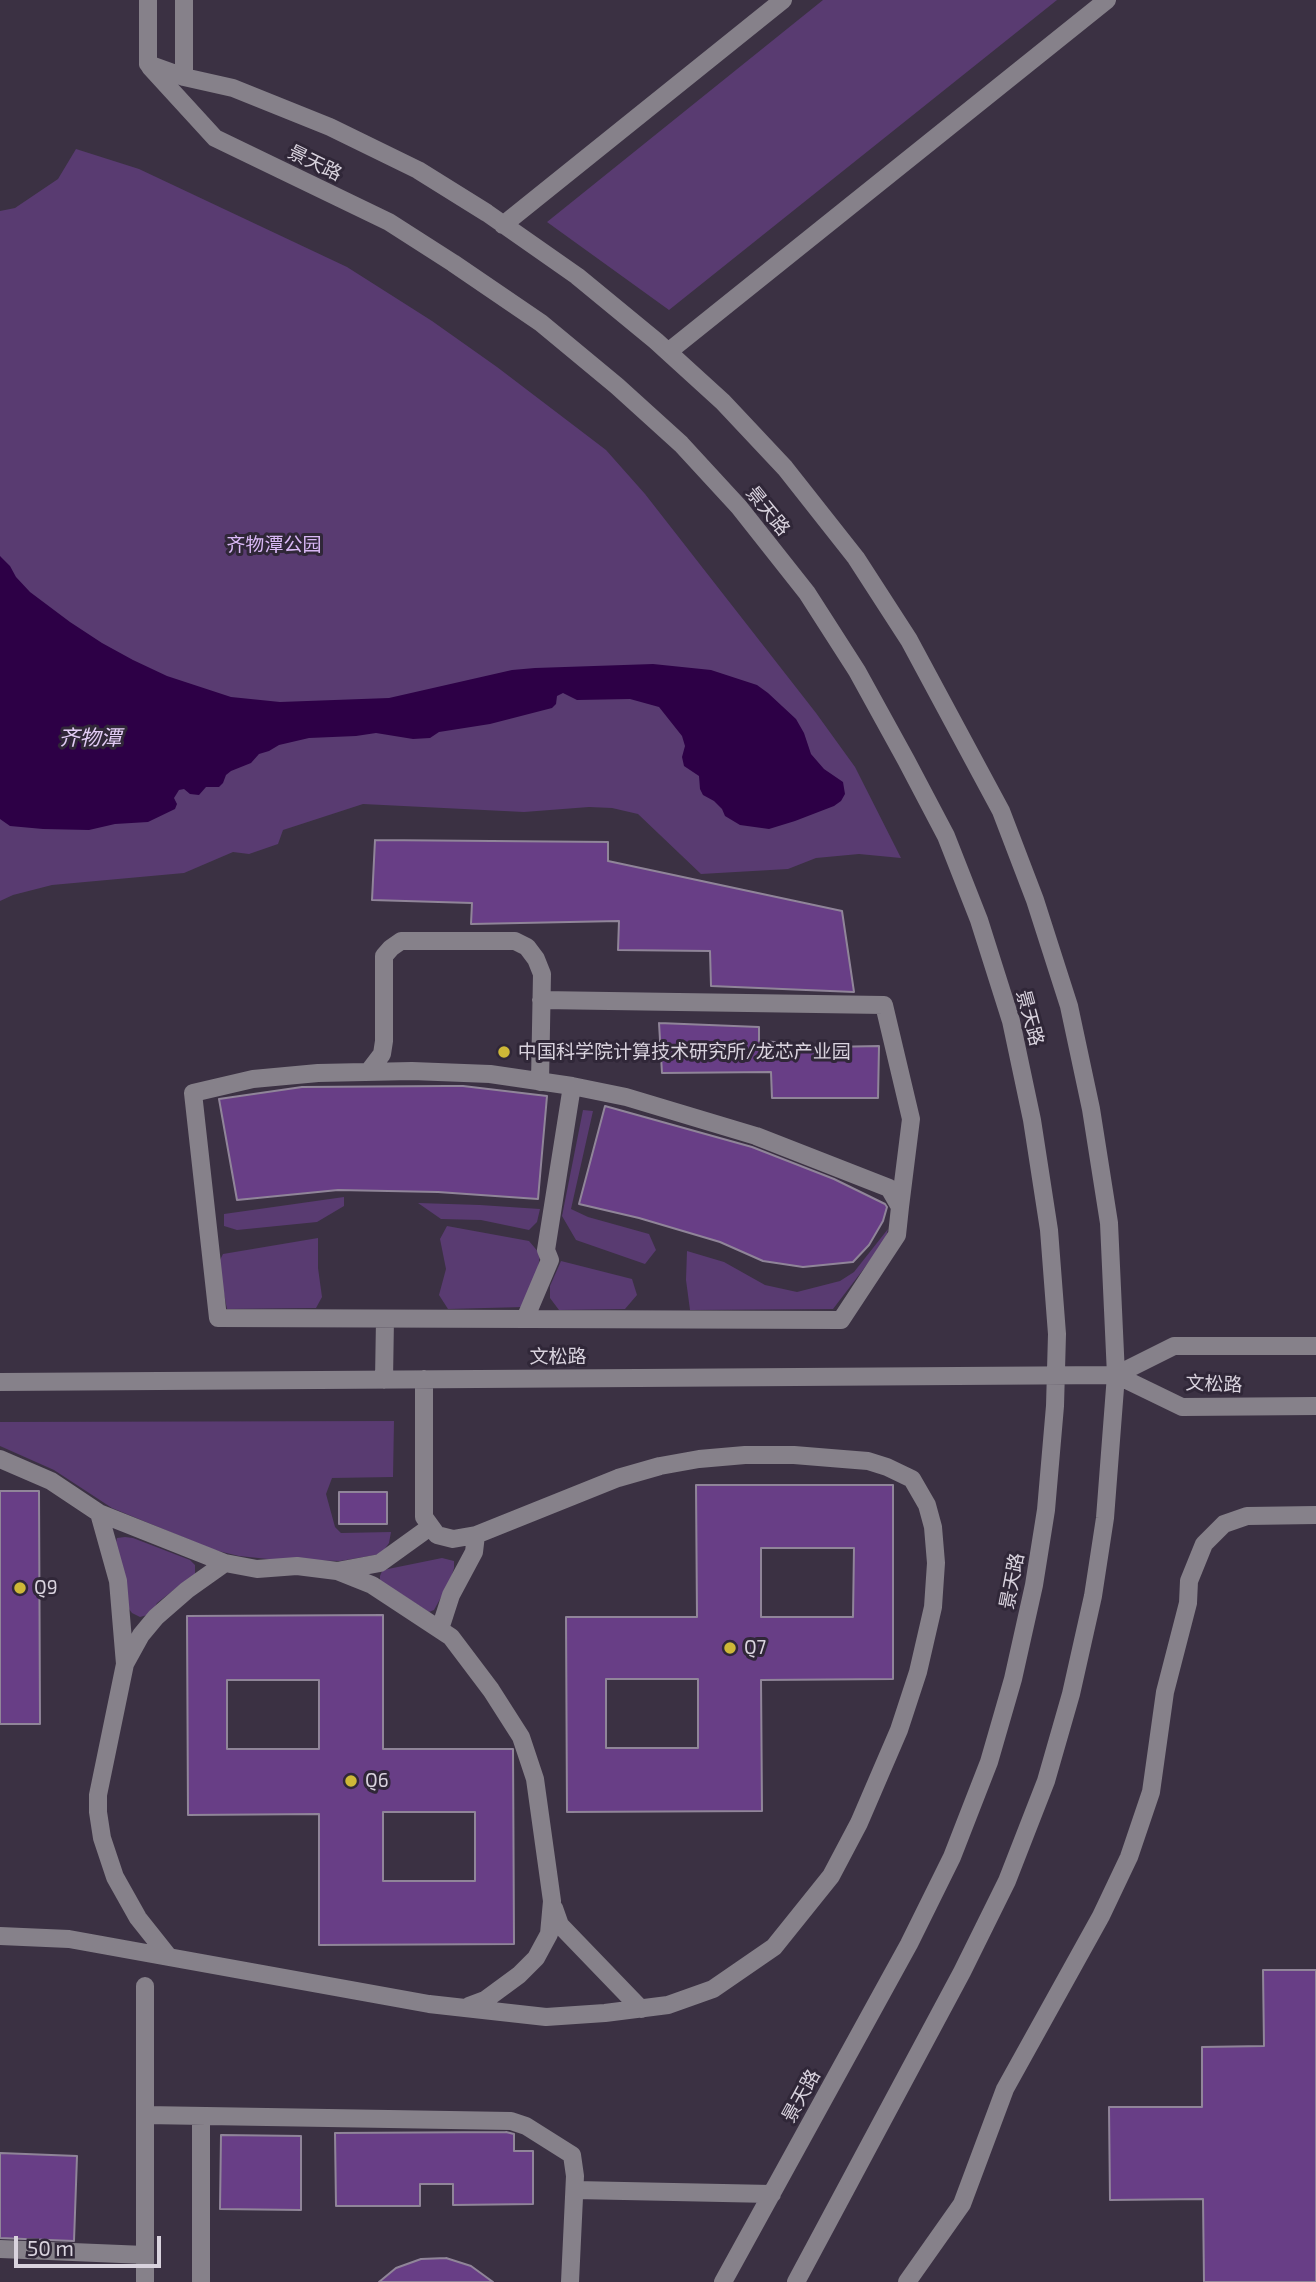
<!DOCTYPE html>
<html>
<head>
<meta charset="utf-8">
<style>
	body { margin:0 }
	#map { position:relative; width:1316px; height:2282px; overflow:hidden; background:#3b3143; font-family:"Exo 2",sans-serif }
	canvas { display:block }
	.scale { position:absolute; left:14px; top:2236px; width:147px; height:32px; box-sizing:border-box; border:4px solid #d9d3de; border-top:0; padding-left:9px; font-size:21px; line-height:24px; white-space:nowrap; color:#d9d3de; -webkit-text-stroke:5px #302738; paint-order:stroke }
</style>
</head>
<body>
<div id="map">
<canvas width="1316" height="2282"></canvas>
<div class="scale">50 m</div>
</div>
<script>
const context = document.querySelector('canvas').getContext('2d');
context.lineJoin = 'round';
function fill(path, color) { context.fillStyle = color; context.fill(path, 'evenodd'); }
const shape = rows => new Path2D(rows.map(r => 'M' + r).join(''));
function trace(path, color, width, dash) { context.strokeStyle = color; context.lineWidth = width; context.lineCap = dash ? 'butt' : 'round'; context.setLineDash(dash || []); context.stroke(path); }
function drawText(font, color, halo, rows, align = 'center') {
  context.font = font + ' "Exo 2","Noto Sans SC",sans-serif'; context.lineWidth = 6; context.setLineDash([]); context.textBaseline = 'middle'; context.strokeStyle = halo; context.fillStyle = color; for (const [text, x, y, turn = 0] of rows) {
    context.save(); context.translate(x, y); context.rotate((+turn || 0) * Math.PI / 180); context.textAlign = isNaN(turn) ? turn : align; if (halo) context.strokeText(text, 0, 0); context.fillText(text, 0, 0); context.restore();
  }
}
fill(shape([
	[823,0,1057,0,669,310,547,222],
	[76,149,139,169,347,267,432,321,497,367,606,450,645,494,816,713,855,767,901,858,859,854,816,858,788,869,701,874,638,814,612,808,589,807,524,812,363,804,283,830,278,844,249,854,233,852,184,873,52,885,13,895,0,901,0,211,15,208,58,179],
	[583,1110,593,1111,571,1209,588,1217,649,1234,656,1250,645,1264,576,1240,562,1216],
	[344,1197,344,1206,317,1222,237,1230,224,1226,224,1214],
	[418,1203,480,1205,540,1209,537,1222,529,1230,481,1220,441,1219],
	[447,1226,529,1241,540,1254,535,1291,524,1307,448,1309,439,1295,446,1269,440,1239],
	[888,1229,885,1241,833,1309,690,1310,686,1280,687,1251,724,1262,765,1285,797,1292,840,1281,854,1272],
	[318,1238,318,1268,322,1297,316,1308,227,1309,218,1264,223,1254],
	[561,1261,632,1279,637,1295,625,1309,559,1310,550,1298,550,1286],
	[394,1421,393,1477,332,1478,326,1494,335,1527,341,1533,391,1532,389,1543,381,1554,340,1561,268,1559,239,1556,214,1550,112,1508,54,1470,0,1446,0,1422],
	[125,1537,133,1538,190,1560,195,1565,195,1577,184,1582,157,1603,151,1614,140,1617,132,1613,129,1609,115,1546,117,1538],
	[442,1558,454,1561,454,1568,450,1581,434,1610,429,1612,380,1581,380,1576,382,1571,388,1569]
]), '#593b71');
fill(shape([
	[0,556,10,566,16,577,30,592,70,622,102,643,133,660,167,676,231,697,280,702,389,698,512,670,535,668,653,664,711,670,757,685,768,693,796,719,804,733,811,754,824,769,843,782,845,794,841,801,834,806,795,821,769,829,740,825,725,816,722,809,714,801,703,795,700,789,699,776,684,766,682,757,685,746,682,736,659,707,630,699,577,700,563,693,557,696,556,704,552,708,490,724,439,732,430,738,413,739,376,733,356,736,309,738,279,745,269,751,259,754,251,763,231,771,226,775,223,783,219,787,206,787,199,795,190,794,184,789,179,790,174,798,177,804,175,809,148,822,115,824,89,830,43,829,10,826,0,819]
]), '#2d0046');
const building = shape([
	[375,840,608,842,608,861,842,911,854,992,711,986,710,951,618,950,619,921,471,924,472,903,372,900,375,840],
	[659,1023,759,1027,759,1041,775,1042,776,1048,879,1046,878,1098,772,1098,771,1072,662,1073,659,1023],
	[446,1086,463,1086,547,1096,538,1199,438,1192,338,1190,237,1200,219,1099,302,1087,446,1086],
	[605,1106,752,1147,834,1179,885,1204,887,1207,883,1221,869,1245,853,1262,803,1267,763,1261,720,1242,639,1218,579,1204,605,1106],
	[696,1485,893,1485,893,1679,761,1680,762,1811,567,1812,566,1617,697,1617,696,1485],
	[761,1548,854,1548,853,1617,761,1617,761,1548],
	[606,1679,698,1679,698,1748,606,1748,606,1679],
	[0,1491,39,1491,40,1724,0,1724,0,1491],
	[339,1492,387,1492,387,1524,339,1524,339,1492],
	[383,1615,383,1749,513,1749,514,1944,319,1945,319,1814,188,1815,187,1616,383,1615],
	[227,1680,319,1680,319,1749,227,1749,227,1680],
	[383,1812,475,1812,475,1881,383,1881,383,1812],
	[1263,1970,1316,1970,1316,2282,1204,2282,1203,2199,1110,2200,1109,2107,1202,2107,1202,2047,1264,2046,1263,1970],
	[506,2132,514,2134,514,2151,533,2151,533,2204,453,2205,453,2184,420,2184,420,2206,336,2206,335,2133,506,2132],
	[221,2135,301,2136,301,2210,220,2209,221,2135],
	[0,2153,77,2156,74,2241,0,2238,0,2153],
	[446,2258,471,2266,493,2282,379,2282,396,2268,421,2259,446,2258]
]);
fill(building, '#683e86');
trace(building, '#908599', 2);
trace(shape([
	[148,64,184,77,233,88,330,127,418,170,487,213,577,276,656,341,723,402,785,468,856,558,909,640,1001,811,1035,900,1069,1006,1091,1109,1109,1223,1116,1375,1105,1518,1093,1596,1071,1694,1046,1781,1007,1881,962,1972,796,2282],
	[148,64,148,0],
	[150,67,215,138,389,222,453,263,541,323,617,386,681,444,739,507,807,593,857,671,906,760,946,836,979,920,1011,1021,1032,1120,1049,1230,1057,1334,1055,1406,1046,1510,1034,1585,1013,1679,989,1762,952,1857,909,1944,723,2282],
	[184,77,184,0],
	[503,225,783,0],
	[668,352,1107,0],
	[541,1000,884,1005,911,1119,900,1207],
	[369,1071,382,1054,384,1041,384,956,391,948,401,941,515,941,527,947,536,959,542,974,540,1082],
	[412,1071,490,1074,572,1086,626,1097,756,1136,889,1188,900,1207,897,1235,841,1320,218,1318,193,1093,253,1079,318,1073,412,1071],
	[525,1319,550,1260,546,1250,572,1086],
	[1116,1375,1174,1346,1316,1346],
	[384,1380,385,1319],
	[0,1382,1116,1375,1182,1407,1316,1406],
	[0,1459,51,1481,99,1513,225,1563,257,1569,297,1566,337,1571,380,1563,430,1527],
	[99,1513,118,1581,125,1664],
	[337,1571,372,1585,451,1637,491,1690,521,1737,535,1779,552,1901,549,1934,536,1958,519,1975,485,2000,469,2006],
	[440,1629,451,1595,474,1552,476,1535],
	[554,1908,560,1925,641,2009],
	[0,1936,69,1939,429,2004,546,2017,605,2013,668,2005,713,1989,774,1947,831,1876,859,1823,899,1730,918,1672,933,1607,936,1563,933,1527,927,1505,912,1479,887,1467,868,1461,843,1459,794,1455,745,1455,699,1459,660,1466,618,1478,476,1535,453,1539,437,1535,424,1517,424,1379],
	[169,1957,138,1918,115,1877,102,1838,98,1812,98,1795,125,1664,141,1635,156,1617,187,1590,225,1563],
	[145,1986,145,2282],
	[145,2115,511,2121,526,2126,572,2155,575,2176,570,2282],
	[201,2116,201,2282],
	[575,2190,772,2194],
	[0,2249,145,2255],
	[907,2282,962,2204,1005,2089,1101,1916,1129,1857,1151,1792,1165,1692,1188,1603,1189,1581,1204,1544,1224,1524,1247,1516,1316,1515]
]), '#86818a', 18);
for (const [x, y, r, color] of [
	[504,1052,7,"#ceb837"],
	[20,1588,7,"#ceb837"],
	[730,1648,7,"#ceb837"],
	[351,1781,7,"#ceb837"]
]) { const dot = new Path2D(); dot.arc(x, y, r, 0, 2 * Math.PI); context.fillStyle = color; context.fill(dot); trace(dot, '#302738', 2.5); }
drawText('19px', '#d9d3de', '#302738', [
	["景天路",315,163,26],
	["景天路",768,511,51],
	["景天路",1030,1018,75],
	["文松路",558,1357],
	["文松路",1214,1384,2],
	["景天路",1012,1581,-79],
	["景天路",801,2096,-61]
]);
drawText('19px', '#d9b8f5', '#302738', [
	["齐物潭公园",274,545]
]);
drawText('19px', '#d9d3de', '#302738', [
	["中国科学院计算技术研究所/龙芯产业园",518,1052],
	["Q9",34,1588],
	["Q7",744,1648],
	["Q6",365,1781]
], 'left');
drawText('italic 21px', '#e2ccf5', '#302738', [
	["齐物潭",90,738]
]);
</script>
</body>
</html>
